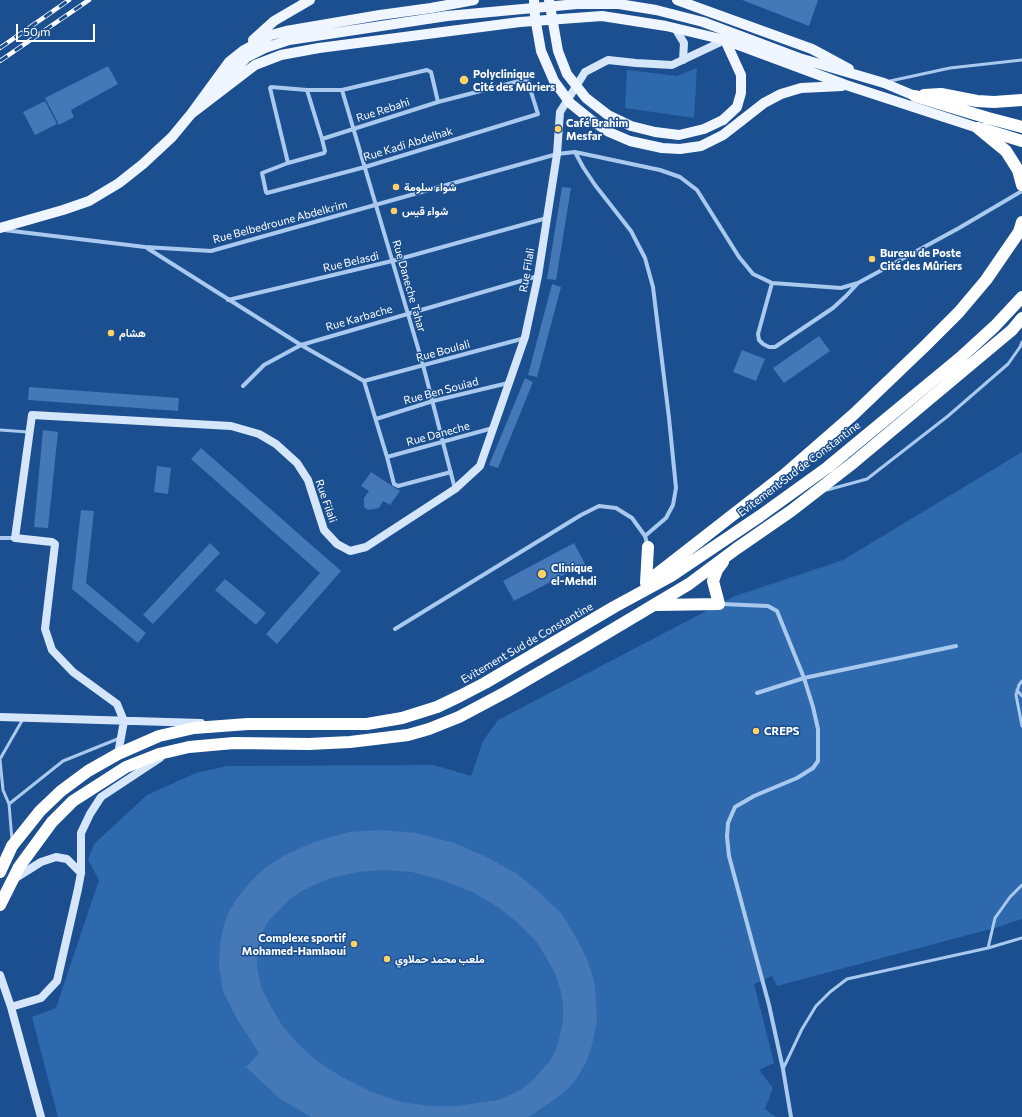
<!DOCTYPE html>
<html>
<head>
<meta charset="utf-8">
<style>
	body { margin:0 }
	#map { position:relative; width:1022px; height:1117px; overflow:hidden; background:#1b4f8f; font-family:Commissioner,sans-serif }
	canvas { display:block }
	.scale { position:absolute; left:16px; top:24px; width:79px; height:18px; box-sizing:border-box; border:2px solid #fff; border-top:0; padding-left:5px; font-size:12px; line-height:14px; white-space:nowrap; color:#fff; -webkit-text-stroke:3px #1b4f8f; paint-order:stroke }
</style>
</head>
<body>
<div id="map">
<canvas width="1022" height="1117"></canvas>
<div class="scale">50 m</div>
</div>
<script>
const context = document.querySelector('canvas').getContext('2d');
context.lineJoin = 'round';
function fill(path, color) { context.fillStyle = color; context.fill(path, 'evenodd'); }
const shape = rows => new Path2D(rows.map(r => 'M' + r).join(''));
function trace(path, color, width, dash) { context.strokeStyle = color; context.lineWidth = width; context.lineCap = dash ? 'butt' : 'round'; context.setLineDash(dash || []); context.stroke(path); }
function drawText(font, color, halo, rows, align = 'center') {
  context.font = font + ' Commissioner,Vazirmatn,sans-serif'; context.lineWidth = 3; context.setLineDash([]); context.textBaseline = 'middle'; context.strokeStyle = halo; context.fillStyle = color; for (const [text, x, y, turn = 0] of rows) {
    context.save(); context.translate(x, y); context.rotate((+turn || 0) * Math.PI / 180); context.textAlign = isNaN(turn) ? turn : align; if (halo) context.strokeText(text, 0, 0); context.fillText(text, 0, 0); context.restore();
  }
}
fill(shape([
	[697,68,694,118,625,108,627,70,677,76],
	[1022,452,1022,919,998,927,777,986,772,976,754,984,774,1063,759,1070,773,1088,765,1109,776,1117,58,1117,32,1017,56,1008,99,880,88,860,94,844,147,795,196,773,227,766,434,765,471,776,483,741,498,720,735,596,843,560]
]), '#2e69ad');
fill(shape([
	[742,0,818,0,809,26],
	[108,66,118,84,71,110,74,117,59,125,45,98],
	[45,101,57,124,35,135,23,112],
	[562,187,571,188,556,280,547,279],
	[552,284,561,287,537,377,528,375],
	[819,336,830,351,784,383,773,368],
	[742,350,765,359,756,381,733,372],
	[525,378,533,382,498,468,489,465],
	[29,387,179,398,178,411,28,400],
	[43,430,58,432,48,528,34,527],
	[201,448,341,571,277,644,266,634,320,573,191,459],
	[157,466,171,468,168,494,154,492],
	[371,472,400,491,390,505,383,501,379,508,368,510,364,507,364,498,369,491,361,486],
	[81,510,94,511,86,583,146,633,138,643,72,589],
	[210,543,220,553,153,624,143,615],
	[574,543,585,564,514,601,503,581],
	[225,579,266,613,256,625,215,590],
	[382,830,416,833,455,843,486,857,516,873,540,893,562,914,578,941,587,959,594,980,596,999,597,1020,592,1045,586,1063,575,1081,562,1094,532,1115,527,1117,311,1117,279,1098,246,1067,259,1053,237,1019,223,991,219,966,220,944,223,928,229,911,239,896,251,881,266,867,285,855,314,842,349,832],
	[384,870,412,872,445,881,472,892,498,907,518,923,536,941,549,962,556,976,561,992,563,1005,563,1021,559,1040,555,1052,549,1062,530,1083,517,1092,498,1100,456,1106,429,1106,401,1102,369,1091,342,1077,317,1061,298,1044,282,1025,270,1005,261,986,257,967,257,952,259,941,263,931,269,920,290,899,304,890,328,879,357,872]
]), '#4478b7');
trace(shape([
	[890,81,950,68,1022,60],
	[0,430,28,432],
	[827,490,867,479,948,416,1008,364,1020,347,1022,342],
	[1022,681,1019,685,1016,695,1022,726],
	[1017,690,1022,696],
	[0,759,23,719],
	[0,760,3,790,9,804],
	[12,840,9,804,63,761,120,738],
	[988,948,995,918,1010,897,1022,885],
	[783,1069,802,1029,816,1006,830,992,847,979,988,948,1022,938]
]), '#a9c9ee', 3);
trace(shape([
	[527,79,538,114,365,167,267,193,266,192,262,173,288,163,324,153,325,151,322,139,438,102,527,79],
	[307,90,322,139],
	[342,90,423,365,455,489],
	[575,152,583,167,595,185,631,231,645,258,653,287,669,418,676,488,673,505,666,518,645,536],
	[288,163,270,88,271,87,307,90,342,90,427,70,431,72,438,102],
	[4,230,145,247,211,251,557,154,575,152,660,170,680,177,697,190,739,257,753,274,772,283,841,288,858,283,959,228,1022,191],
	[147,248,301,345,364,381,387,457,394,484,398,486,451,472],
	[772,283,758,334,759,340,763,344,769,347,775,347,833,308,846,296,858,283],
	[228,300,392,261,547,218],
	[364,381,525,338],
	[243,386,264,365,301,345,538,276],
	[376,419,433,401,508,383],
	[387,457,493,428],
	[0,538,15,538],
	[721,604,768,606,777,611,804,678,813,707,818,729,818,761,813,768,797,778,754,796,735,807,728,823,727,837,729,856,769,1005,783,1069,791,1117],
	[395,629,581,515,599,506,616,508,632,518,645,536,648,547],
	[757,693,804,678,956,646]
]), '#a9c9ee', 4);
trace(shape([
	[675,28,684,43,683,60],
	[0,717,201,723],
	[118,754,124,721,117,704,73,672,52,650,45,629,55,544,52,542,15,538,32,415,231,426,259,434,276,444,297,463,308,480,324,530,337,544,350,551,366,547,455,489,480,466,525,337,538,276,557,154,560,112,585,72,608,60,636,63,672,65,725,40],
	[14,879,41,862,56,857,67,859,81,873],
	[0,975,11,1007,41,1117],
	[11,1007,41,998,57,981,78,889,81,873,81,833,90,814,101,797,160,758]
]), '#d6e6fa', 8);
trace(shape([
	[677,0,812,49,849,69],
	[253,40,274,21,310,0],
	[219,86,247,57,265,48,289,40,447,16,577,4,619,4,656,10,703,22,799,58,884,83,915,96],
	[191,114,255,65,281,55,319,48,520,22,602,16,666,26,725,40,846,85,978,128],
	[723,120,737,107,741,93,741,75,725,40],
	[741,121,764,103,781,94,801,88,842,86],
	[0,228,63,210,89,201,119,183,143,164,172,137,191,114,229,62,244,50,271,35,286,31,380,15,431,8,474,0]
]), '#f0f6ff', 10);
trace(shape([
	[924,95,941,94,977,101,994,102,1022,100],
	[915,96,988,118,1022,127],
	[978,128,1006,151,1018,170,1022,185],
	[983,129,1022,141],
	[648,581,784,475,854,414,925,346,959,312,986,280,1019,232,1022,222],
	[646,583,648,547],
	[655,605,719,604,713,581,717,570,723,562],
	[0,872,12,846,40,811,61,791,88,771,118,754,159,736,194,728,248,724,367,724,402,718,437,707,460,696,485,683,614,607,671,576,760,516,828,467,960,358,995,326,1022,297],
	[0,905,19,867,52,822,73,801,126,767,159,754,189,747,234,743,309,744,350,742,408,735,429,729,459,717,506,692,585,646,689,584,736,549,791,511,853,463,1012,330,1022,318]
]), '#fff', 12);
const rail = shape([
	[0,48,69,0],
	[0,61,89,0]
]);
trace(rail, '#fff', 4.5);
trace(rail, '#1b4f8f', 3, [9]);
trace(shape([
	[534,0,535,17,541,51,554,81,570,103,591,120,609,132,630,141,662,148,680,149,701,146,723,135,741,121],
	[549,0,558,51,567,74,586,98,608,115,631,126,655,132,679,135,704,129,723,120]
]), '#f0f6ff', 10);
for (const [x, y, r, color] of [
	[464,80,5,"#ffd166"],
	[558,129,4,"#ffd166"],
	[396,187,4,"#ffd166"],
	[394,211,4,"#ffd166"],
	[872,259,4,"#ffd166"],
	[111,333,4,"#ffd166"],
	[542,574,5,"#ffd166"],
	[756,731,4,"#ffd166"],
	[354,944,4,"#ffd166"],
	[387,959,4,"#ffd166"]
]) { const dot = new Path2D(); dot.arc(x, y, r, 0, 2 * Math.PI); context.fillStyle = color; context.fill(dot); trace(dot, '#1b4f8f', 1.5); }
drawText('bold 11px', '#fff', '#1b4f8f', [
	["Polyclinique",473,74],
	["Cité des Mûriers",473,87],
	["Café Brahim",566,123],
	["Mesfar",566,136],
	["شواء سلومة",404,187],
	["شواء قيس",402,211],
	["Bureau de Poste",880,253],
	["Cité des Mûriers",880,266],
	["هشام",119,333],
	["Clinique",551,568],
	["el-Mehdi",551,581],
	["CREPS",764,731],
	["Complexe sportif",346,938,"right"],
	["Mohamed-Hamlaoui",346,951,"right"],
	["ملعب محمد حملاوي",395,959]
], 'left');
drawText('11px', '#fff', '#1b4f8f', [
	["Rue Rebahi",383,110,-18],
	["Rue Kadi Abdelhak",408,144,-17],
	["Rue Belbedroune Abdelkrim",280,222,-15],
	["Rue Belasdi",351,262,-13],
	["Rue Filali",527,270,-80],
	["Rue Daneche Tahar",409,286,74],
	["Rue Karbache",359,318,-16],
	["Rue Boulali",443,351,-15],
	["Rue Ben Souiad",441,391,-15],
	["Rue Daneche",438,434,-15],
	["Evitement Sud de Constantine",799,469,-37],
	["Rue Filali",326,501,71],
	["Evitement Sud de Constantine",527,643,-30]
]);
</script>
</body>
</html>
